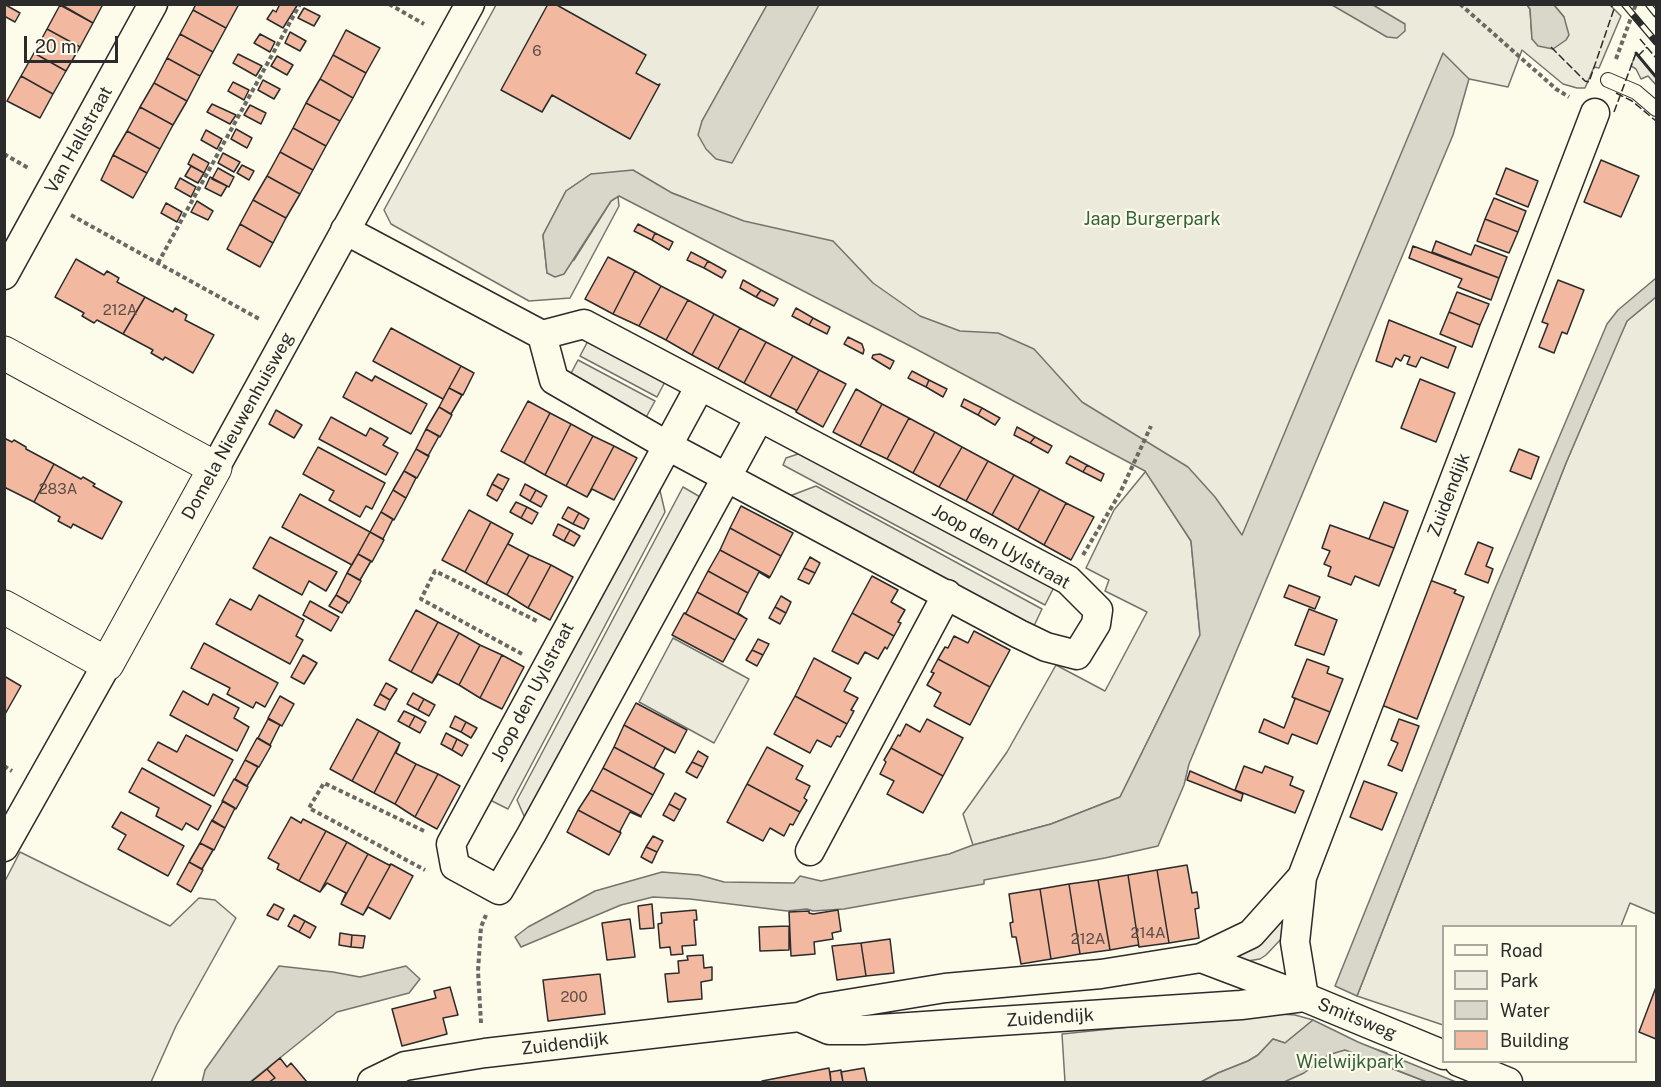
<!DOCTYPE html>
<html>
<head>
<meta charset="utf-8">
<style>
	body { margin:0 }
	#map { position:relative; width:1661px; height:1087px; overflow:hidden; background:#fdfbea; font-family:"Public Sans",sans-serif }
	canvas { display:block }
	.frame { position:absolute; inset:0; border:6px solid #2b2b2b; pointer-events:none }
	.legend { position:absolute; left:1442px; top:925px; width:195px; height:138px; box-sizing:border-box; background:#fdfbea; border:2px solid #a9a89e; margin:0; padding:8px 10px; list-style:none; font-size:18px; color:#2b2b2b }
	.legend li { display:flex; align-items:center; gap:12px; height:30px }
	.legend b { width:30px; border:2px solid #a9a89e }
	.scale { position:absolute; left:24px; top:36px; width:94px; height:27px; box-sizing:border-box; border:3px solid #2b2b2b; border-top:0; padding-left:8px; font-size:18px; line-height:21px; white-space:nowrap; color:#2b2b2b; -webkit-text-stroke:4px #fdfbea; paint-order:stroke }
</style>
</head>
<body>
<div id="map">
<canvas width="1661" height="1087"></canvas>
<div class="frame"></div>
<ul class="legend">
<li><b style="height:8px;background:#fdfbea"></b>Road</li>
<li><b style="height:16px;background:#ecebdb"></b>Park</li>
<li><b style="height:16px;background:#d8d7c9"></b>Water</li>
<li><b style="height:16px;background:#f2b8a0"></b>Building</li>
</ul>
<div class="scale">20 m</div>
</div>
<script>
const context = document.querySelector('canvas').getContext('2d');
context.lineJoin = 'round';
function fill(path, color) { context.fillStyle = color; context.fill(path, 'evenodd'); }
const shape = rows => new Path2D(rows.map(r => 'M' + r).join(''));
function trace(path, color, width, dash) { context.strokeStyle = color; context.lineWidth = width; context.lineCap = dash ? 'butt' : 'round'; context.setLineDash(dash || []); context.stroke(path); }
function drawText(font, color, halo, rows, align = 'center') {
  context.font = font + ' "Public Sans",sans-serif'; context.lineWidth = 4.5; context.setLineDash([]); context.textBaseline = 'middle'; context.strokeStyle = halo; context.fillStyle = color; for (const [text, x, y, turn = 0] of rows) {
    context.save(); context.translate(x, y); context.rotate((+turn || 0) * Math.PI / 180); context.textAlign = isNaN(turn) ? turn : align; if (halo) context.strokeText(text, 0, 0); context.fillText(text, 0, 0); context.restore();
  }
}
const green = shape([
	[496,5,767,5,702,121,789,5,1527,5,1530,9,1532,39,1564,17,1554,5,1610,5,1621,16,1599,68,1594,67,1585,88,1577,88,1563,84,1522,50,1508,87,1450,75,1237,570,1165,473,685,198,672,193,591,174,566,191,543,235,547,273,574,260,611,201,618,196,619,206,570,298,529,301,391,224,384,210,496,5],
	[1636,53,1656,77,1656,85,1648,76,1641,79,1636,69,1631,66,1636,53],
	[1656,297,1656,914,1630,903,1621,926,1444,926,1443,1025,1357,996,1566,463,1619,338,1627,321,1656,297],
	[1146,471,1191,541,1200,635,1120,797,1051,824,973,845,963,814,1007,752,1056,665,1105,691,1147,612,1105,591,1109,580,1086,568,1114,510,1146,471],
	[20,852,170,926,199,898,215,900,236,918,176,1026,151,1082,5,1082,5,881,20,852],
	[1284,917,1283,937,1266,955,1260,959,1241,962,1236,957,1265,937,1284,917],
	[1265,1013,1295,1015,1313,1020,1285,1043,1273,1039,1258,1055,1248,1061,1218,1073,1201,1082,1065,1082,1062,1034,1265,1013],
	[1349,1040,1387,1053,1380,1064,1427,1082,1248,1082,1349,1040]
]);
fill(green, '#ecebdb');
trace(green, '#74746e', 1.5);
const parking = shape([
	[590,337,667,378,657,397,580,356,590,337],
	[578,360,655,401,644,421,568,379,578,360],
	[804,452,1055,585,1045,605,783,465,786,458,804,452],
	[658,482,665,512,508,809,488,799,658,482],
	[816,486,1042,609,1033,628,787,497,816,486],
	[683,487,702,498,528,825,517,800,683,487],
	[673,638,749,679,714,743,639,702,673,638]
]);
fill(parking, '#eceadb');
trace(parking, '#74746e', 1.5);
const water = shape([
	[767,5,819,5,732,163,716,159,706,149,698,135,702,121,767,5],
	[1332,5,1373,5,1405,24,1405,31,1397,38,1387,37,1332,5],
	[1527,5,1554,5,1564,17,1569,35,1566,40,1553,49,1538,46,1532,39,1530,9,1527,5],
	[1443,53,1469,79,1453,135,1189,764,1184,785,1158,846,1105,858,984,880,984,884,844,909,813,911,807,909,787,911,690,899,653,897,621,905,521,947,515,937,528,927,595,891,662,872,699,875,724,882,794,883,800,876,821,881,949,854,973,845,1051,824,1120,797,1200,635,1191,541,1145,471,914,348,619,196,611,201,564,274,555,277,547,273,543,235,566,191,591,174,633,170,672,193,744,221,833,241,873,283,920,316,960,331,998,333,1034,349,1082,402,1188,467,1215,497,1242,535,1443,53],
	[1656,278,1656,297,1627,321,1566,463,1357,996,1335,986,1494,591,1607,324,1618,310,1656,278],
	[279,966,333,972,360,977,406,966,420,979,409,993,337,1012,250,1082,202,1082,205,1070,279,966],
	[1313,1020,1358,1042,1456,1082,1427,1082,1345,1050,1328,1055,1304,1073,1284,1082,1201,1082,1218,1073,1248,1061,1258,1055,1273,1039,1285,1043,1313,1020]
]);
fill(water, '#d8d7c9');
trace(water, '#74746e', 1.5);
const building = shape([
	[4,4,20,13,15,22,4,16,4,4],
	[60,4,103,4,93,23,60,4],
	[196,4,239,4,226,28,193,10,196,4],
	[280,4,298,4,283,28,267,19,273,10,276,12,280,4],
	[548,4,555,4,646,55,636,73,658,85,660,84,630,139,552,95,542,112,501,90,548,4],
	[60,5,93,23,80,47,47,29,60,5],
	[304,8,320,16,314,26,298,18,304,8],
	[193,10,226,28,213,52,180,34,193,10],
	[47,29,80,47,66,71,34,53,47,29],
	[346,30,380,48,366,73,333,55,346,30],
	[290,32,306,41,300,51,285,43,290,32],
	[180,34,213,52,200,76,167,58,180,34],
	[260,34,275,42,270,52,254,43,260,34],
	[34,53,66,71,53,94,21,76,34,53],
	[238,54,262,66,256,76,233,63,238,54],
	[333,55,366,73,353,98,320,79,333,55],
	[277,56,293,65,287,75,271,66,277,56],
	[167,58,200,76,187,101,154,83,167,58],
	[21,76,53,94,40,118,7,101,21,76],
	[320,79,353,98,340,121,306,103,320,79],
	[263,80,280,89,274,99,258,90,263,80],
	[233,82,249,90,244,100,228,91,233,82],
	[154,83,187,101,173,125,140,107,154,83],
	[306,103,340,121,326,146,293,128,306,103],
	[212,104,236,115,230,124,207,112,212,104],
	[250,105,266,113,261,124,244,115,250,105],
	[140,107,173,125,160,149,127,131,140,107],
	[293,128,326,146,313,170,280,152,293,128],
	[236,129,252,138,247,148,231,139,236,129],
	[206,130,222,139,217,149,201,140,206,130],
	[127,131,160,149,147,173,113,155,127,131],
	[280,152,313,170,300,194,267,176,280,152],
	[223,153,240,162,234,172,218,163,223,153],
	[193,154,209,163,204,173,188,164,193,154],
	[113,155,147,173,133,198,101,180,113,155],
	[1601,160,1639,176,1621,217,1584,202,1601,160],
	[242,165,254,171,249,180,237,173,242,165],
	[191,166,204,173,198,183,185,176,191,166],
	[218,168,234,177,229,187,212,179,218,168],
	[1506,168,1538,181,1528,207,1496,194,1506,168],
	[267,176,300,194,286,218,253,200,267,176],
	[210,177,227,186,221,196,205,188,210,177],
	[180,178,196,187,191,197,175,188,180,178],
	[1494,198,1526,211,1518,232,1485,219,1494,198],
	[253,200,286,218,273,243,240,224,253,200],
	[197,201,213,211,208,220,191,212,197,201],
	[166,203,182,212,177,222,161,213,166,203],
	[1485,219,1518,232,1509,253,1477,241,1485,219],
	[240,224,273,243,260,267,227,249,240,224],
	[638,224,655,233,652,240,634,231,638,224],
	[655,233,673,242,669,250,652,240,655,233],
	[1436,241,1471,255,1475,245,1507,257,1499,278,1432,252,1436,241],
	[1413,246,1499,278,1491,300,1458,287,1462,279,1409,258,1413,246],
	[691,252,708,261,704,268,687,260,691,252],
	[608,257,635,271,613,314,585,299,608,257],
	[76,259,104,275,107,271,119,278,117,282,145,297,123,334,97,320,94,323,82,316,84,313,55,297,76,259],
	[708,261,726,271,722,278,704,268,708,261],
	[635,271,661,286,639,326,613,314,635,271],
	[743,280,761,290,756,297,740,288,743,280],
	[1558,280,1584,290,1567,334,1562,332,1554,353,1539,347,1548,324,1542,322,1558,280],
	[661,286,688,300,666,340,639,326,661,286],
	[761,290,778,299,774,306,756,297,761,290],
	[1457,292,1489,304,1480,325,1449,312,1457,292],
	[145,297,173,312,175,308,187,315,185,320,214,335,193,373,165,357,163,360,151,353,153,350,123,334,145,297],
	[688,300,714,314,692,355,666,340,688,300],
	[796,308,813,318,809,325,792,316,796,308],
	[1449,312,1480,325,1472,347,1440,334,1449,312],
	[714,314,740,328,718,369,692,355,714,314],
	[813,318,830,327,827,334,809,325,813,318],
	[1389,320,1456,347,1448,368,1421,357,1416,367,1407,364,1410,357,1404,355,1401,361,1396,358,1392,367,1376,361,1389,320],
	[391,328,461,366,443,399,373,361,391,328],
	[740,328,766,342,744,383,718,369,740,328],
	[848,337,862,344,864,350,863,354,844,344,848,337],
	[766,342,793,356,770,397,744,383,766,342],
	[880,354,894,361,890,369,872,358,873,355,880,354],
	[793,356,819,370,796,412,796,410,770,397,793,356],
	[461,366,474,373,463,395,449,388,461,366],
	[819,370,846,384,823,427,796,412,819,370],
	[912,371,929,380,926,387,908,378,912,371],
	[356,372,372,381,375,376,427,404,411,434,343,397,356,372],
	[1420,379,1455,393,1436,442,1401,428,1420,379],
	[929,380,947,389,943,397,926,387,929,380],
	[449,388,462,395,451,414,439,407,449,388],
	[856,389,882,404,860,446,833,432,856,389],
	[964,399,982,408,978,415,961,406,964,399],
	[528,401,550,413,524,463,501,451,528,401],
	[882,404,909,418,887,459,860,446,882,404],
	[439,407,452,415,440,437,426,429,439,407],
	[982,408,1000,418,995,425,978,415,982,408],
	[276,410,302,425,294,438,269,424,276,410],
	[550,413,571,424,545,475,524,463,550,413],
	[331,417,366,436,370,428,388,438,383,445,398,453,386,475,319,439,331,417],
	[909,418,935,432,913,473,887,459,909,418],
	[571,424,593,436,566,486,545,475,571,424],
	[1017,427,1035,437,1030,443,1014,435,1017,427],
	[426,429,439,436,428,456,416,449,426,429],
	[935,432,962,447,939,487,913,473,935,432],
	[593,436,614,446,587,497,566,486,593,436],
	[1035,437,1052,446,1048,453,1030,443,1035,437],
	[4,438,12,442,14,440,26,447,26,449,54,464,34,502,4,487,4,438],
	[614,446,637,458,614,500,592,489,587,497,614,446],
	[318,447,385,483,372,509,366,506,360,517,329,500,334,491,303,474,318,447],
	[962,447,988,461,966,501,939,487,962,447],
	[416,449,429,456,417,478,404,471,416,449],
	[1519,449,1539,457,1531,479,1510,471,1519,449],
	[1070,456,1087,465,1083,472,1066,463,1070,456],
	[988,461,1014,475,992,515,966,501,988,461],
	[54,464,81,479,83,477,95,484,93,486,122,502,102,539,73,524,71,528,58,521,60,517,34,502,54,464],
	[1087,465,1104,474,1101,481,1083,472,1087,465],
	[404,471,416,478,406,498,393,490,404,471],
	[498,474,509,479,503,490,492,484,498,474],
	[1014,475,1040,489,1018,530,992,515,1014,475],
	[492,484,503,490,497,501,487,495,492,484],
	[525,484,536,490,530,501,520,495,525,484],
	[1040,489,1066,503,1044,545,1018,530,1040,489],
	[393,490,406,498,394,520,381,512,393,490],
	[536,490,547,496,541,507,530,501,536,490],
	[300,494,370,532,352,565,282,527,300,494],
	[516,502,527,507,521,518,510,512,516,502],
	[1384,502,1408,511,1394,548,1369,539,1384,502],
	[1066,503,1094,517,1071,560,1044,545,1066,503],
	[741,506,793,533,781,556,730,528,741,506],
	[527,507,538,513,532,524,521,518,527,507],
	[568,507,579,513,573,524,562,518,568,507],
	[469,510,491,522,465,572,442,560,469,510],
	[381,512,393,519,383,539,370,532,381,512],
	[579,513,589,519,584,529,573,524,579,513],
	[491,522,513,534,486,584,465,572,491,522],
	[558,524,570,530,564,541,553,535,558,524],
	[1330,525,1394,548,1379,586,1355,576,1351,585,1328,576,1331,567,1324,564,1330,551,1322,548,1330,525],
	[730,528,781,556,770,577,720,550,730,528],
	[570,530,580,536,574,546,564,541,570,530],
	[370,532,384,540,372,562,358,554,370,532],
	[513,534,508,544,529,555,507,595,486,584,513,534],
	[270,537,337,572,326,591,309,581,302,595,253,568,270,537],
	[1478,542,1493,548,1486,566,1493,569,1488,583,1465,574,1478,542],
	[720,550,770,577,769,578,759,572,748,593,708,571,720,550],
	[358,554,371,561,360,580,347,573,358,554],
	[529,555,551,565,528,608,507,595,529,555],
	[810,557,820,563,815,573,804,568,810,557],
	[551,565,573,577,550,620,528,608,551,565],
	[804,568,815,573,809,584,798,579,804,568],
	[708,571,748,593,738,613,747,619,697,592,708,571],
	[347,573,361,581,349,603,336,595,347,573],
	[872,576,898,590,891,602,905,610,898,622,901,623,894,636,852,613,872,576],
	[1427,579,1456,590,1454,593,1464,597,1417,719,1379,704,1427,579],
	[1289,585,1320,597,1315,609,1284,597,1289,585],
	[697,592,747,619,735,640,684,613,686,613,697,592],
	[259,595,304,620,296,636,303,640,290,664,216,624,230,599,251,610,259,595],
	[336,595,348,602,342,613,329,606,336,595],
	[781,596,791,602,786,613,775,607,781,596],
	[310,601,339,617,331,631,303,615,310,601],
	[775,607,786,613,780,624,769,618,775,607],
	[1309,609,1337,620,1324,655,1295,645,1309,609],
	[416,610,438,622,411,672,389,660,416,610],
	[684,613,735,640,723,662,672,635,684,613],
	[852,613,894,636,887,649,885,647,878,659,865,652,858,664,832,651,852,613],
	[438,622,459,633,432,683,411,672,438,622],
	[974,631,1010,650,990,687,938,659,945,647,948,648,954,636,968,643,974,631],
	[459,633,480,645,459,685,438,674,432,683,459,633],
	[758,639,769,644,763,655,752,650,758,639],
	[204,643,278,683,265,707,256,702,253,708,227,694,230,688,191,668,204,643],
	[480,645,502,655,480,698,459,685,480,645],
	[752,650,763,655,757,666,746,660,752,650],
	[303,655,317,663,304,684,291,677,303,655],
	[502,655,524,667,502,709,480,698,502,655],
	[814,658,851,678,844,691,858,698,851,710,854,711,847,724,795,696,814,658],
	[938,659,990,687,970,725,934,706,941,693,927,685,934,673,931,672,938,659],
	[1307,659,1329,667,1327,673,1343,679,1330,712,1292,697,1307,659],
	[4,676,21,686,4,716,4,676],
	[386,683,397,689,390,700,380,694,386,683],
	[183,691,208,705,213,694,239,708,234,718,249,727,237,751,170,715,183,691],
	[413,693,424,699,418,710,407,704,413,693],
	[380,694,390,700,385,710,374,705,380,694],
	[280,696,294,704,282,726,268,718,280,696],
	[795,696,847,724,840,737,837,736,831,747,817,740,810,753,774,734,795,696],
	[1292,697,1330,712,1317,744,1292,734,1288,744,1259,732,1264,719,1284,728,1295,699,1292,697],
	[424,699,435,705,429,716,418,710,424,699],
	[636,703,687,730,675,753,624,725,636,703],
	[404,711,415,716,409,727,398,721,404,711],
	[415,716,426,722,420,733,409,727,415,716],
	[455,716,466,722,461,732,450,727,455,716],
	[268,719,280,725,270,745,258,738,268,719],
	[357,719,379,731,352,781,330,769,357,719],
	[927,719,963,738,943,776,891,748,898,735,900,736,906,724,920,732,927,719],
	[1399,719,1419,726,1402,771,1388,765,1398,743,1391,740,1399,719],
	[466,722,477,728,471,738,461,732,466,722],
	[624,725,675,753,665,748,654,768,664,774,614,747,624,725],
	[379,731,400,743,374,793,352,781,379,731],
	[446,733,457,739,452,750,441,744,446,733],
	[186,735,233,760,214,796,148,760,158,742,177,752,186,735],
	[257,738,271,746,259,767,245,760,257,738],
	[457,739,468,745,462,756,452,750,457,739],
	[400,743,396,753,416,764,395,804,374,793,400,743],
	[614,747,664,774,653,795,603,768,614,747],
	[767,747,803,766,796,779,810,786,804,798,807,800,800,812,747,784,767,747],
	[891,748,943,776,923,813,887,794,894,781,880,774,886,762,884,760,891,748],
	[698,751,708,757,703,767,692,762,698,751],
	[245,760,258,767,247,786,235,779,245,760],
	[692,762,703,767,697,778,686,772,692,762],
	[416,764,438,774,415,817,395,804,416,764],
	[1244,766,1262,773,1265,766,1293,777,1290,785,1304,791,1295,813,1235,790,1244,766],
	[142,768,211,806,198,830,186,823,182,830,156,816,159,808,129,792,142,768],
	[603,768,653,795,641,816,591,790,603,768],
	[1190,771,1243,794,1241,801,1187,780,1190,771],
	[438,774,460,786,437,829,415,817,438,774],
	[234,779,248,787,236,809,222,801,234,779],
	[1364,781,1397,793,1382,830,1350,817,1364,781],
	[747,784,800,812,793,825,790,824,784,836,770,828,763,841,727,822,747,784],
	[591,790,641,816,641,817,630,812,620,831,621,833,578,810,591,790],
	[675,793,686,799,680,810,669,804,675,793],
	[223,801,235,808,225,828,212,821,223,801],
	[669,804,680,810,674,821,663,815,669,804],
	[578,810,621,833,609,855,567,832,578,810],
	[121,812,184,846,168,876,118,849,126,835,112,827,121,812],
	[291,817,301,823,303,819,326,831,299,881,277,869,279,864,268,858,291,817],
	[212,820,225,828,214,850,200,843,212,820],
	[326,831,347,842,320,892,299,881,326,831],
	[653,836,663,841,657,852,646,847,653,836],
	[347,842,368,854,341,904,346,893,327,883,320,892,347,842],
	[200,843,213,850,202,869,189,862,200,843],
	[646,847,657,852,652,863,641,857,646,847],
	[368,854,389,865,391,864,363,915,341,904,368,854],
	[189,862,203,870,191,892,177,884,189,862],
	[391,864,413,876,390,919,368,907,363,915,391,864],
	[1187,865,1192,893,1197,892,1199,908,1195,909,1199,938,1169,943,1157,870,1187,865],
	[1157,870,1169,943,1139,947,1128,875,1157,870],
	[1128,875,1139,947,1138,945,1110,950,1098,880,1128,875],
	[1098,880,1110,950,1080,954,1069,884,1098,880],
	[1069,884,1080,954,1051,959,1040,889,1069,884],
	[1040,889,1051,959,1021,964,1016,937,1012,937,1010,923,1013,922,1009,894,1040,889],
	[274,904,284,909,278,920,267,915,274,904],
	[652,904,654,928,640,929,638,906,652,904],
	[696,910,697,920,694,920,696,945,682,946,683,954,671,955,670,947,660,948,658,924,662,923,661,913,696,910],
	[838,910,841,931,832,933,833,939,814,942,815,954,791,956,789,912,809,911,809,913,813,914,838,910],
	[294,915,305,921,299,932,288,926,294,915],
	[630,919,635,957,607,960,602,923,630,919],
	[305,921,316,927,310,938,299,932,305,921],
	[789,926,789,950,760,951,759,927,789,926],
	[340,933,352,935,351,947,339,945,340,933],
	[352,935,365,936,363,948,351,947,352,935],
	[890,939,894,973,866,976,861,943,890,939],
	[861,943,866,976,837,980,832,946,861,943],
	[703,955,704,968,712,967,712,980,701,982,702,999,668,1002,665,974,679,973,678,961,688,960,687,956,703,955],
	[600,974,605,1014,548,1021,543,980,600,974],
	[450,987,458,1015,443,1018,447,1034,402,1046,392,1009,436,998,434,991,450,987],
	[1656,987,1656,1039,1639,1032,1656,987],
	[280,1058,287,1067,291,1063,307,1082,269,1082,275,1078,267,1069,280,1058],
	[829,1068,831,1082,763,1082,762,1081,829,1068],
	[864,1068,867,1082,843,1082,841,1072,864,1068],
	[267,1069,275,1078,269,1082,251,1082,267,1069],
	[841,1070,843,1082,831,1082,830,1072,841,1070]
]);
fill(building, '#f2b8a0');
trace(building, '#2b2b2b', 1.5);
const service = shape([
	[1608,80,1636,92,1656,109]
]);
const minor = shape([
	[345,230,542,335,584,324,1068,580,1098,610,1096,624,1077,655,1046,647,1019,634,668,446,554,380,542,335],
	[4,275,153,4],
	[700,386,451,844,455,866,499,890,531,835,759,418],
	[215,468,470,4],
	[4,847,107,664],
	[810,851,947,594],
	[1201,958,1304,997,1444,1055],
	[1304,997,1295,942,1302,877,1595,113],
	[799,1017,829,1030,864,1030,1241,1005,1304,997],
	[1459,1062,1508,1082],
	[372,1082,405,1066,485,1053,799,1017,823,1008,945,988,1101,974,1201,958,1251,934,1302,877]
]);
const tertiary = shape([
	[4,353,215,468,107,664,4,607]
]);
trace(service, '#2b2b2b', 16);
trace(minor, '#2b2b2b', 31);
trace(tertiary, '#2b2b2b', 35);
trace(shape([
	[389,4,424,24],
	[1460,4,1556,89,1569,97],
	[1616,59,1636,4],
	[4,154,30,169],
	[71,215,261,320],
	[158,263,300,4],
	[1083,555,1120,493,1151,426],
	[522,654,421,599,435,571,539,622],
	[4,766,12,771],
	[424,831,324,783,309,808,425,870],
	[481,1023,478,971,481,927,486,915]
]), '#6a6964', 4, [4.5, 3]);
trace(service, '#fdfbea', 14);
trace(minor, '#fdfbea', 28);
trace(tertiary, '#fdfbea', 33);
const rail = shape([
	[1624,4,1656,42],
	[1648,4,1656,14]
]);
trace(rail, '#2b2b2b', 7);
trace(rail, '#fdfbea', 4.5, [14]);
trace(shape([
	[1640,39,1656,58],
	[1551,47,1585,81,1589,82,1614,9,1610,4],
	[1638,56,1647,47],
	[1616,93,1632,101,1656,121],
	[1614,112,1636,53]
]), '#2b2b2b', 1.5, [8, 3]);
trace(shape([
	[1636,53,1656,77]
]), '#2b2b2b', 3);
drawText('15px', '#5d4e48', null, [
	["6",537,51],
	["212A",120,310],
	["283A",58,489],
	["214A",1148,933],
	["212A",1088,939],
	["200",574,997]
]);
drawText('18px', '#2b2b2b', '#fdfbea', [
	["Van Hallstraat",79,140,-61],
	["Domela Nieuwenhuisweg",238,426,-61],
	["Zuidendijk",1449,495,-69],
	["Joop den Uylstraat",1001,547,29],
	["Joop den Uylstraat",533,692,-62],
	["Zuidendijk",1050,1018,-4],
	["Smitsweg",1357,1019,22],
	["Zuidendijk",565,1044,-7]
]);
drawText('18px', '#34623c', '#fdfbea', [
	["Jaap Burgerpark",1152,219],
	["Wielwijkpark",1350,1062]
]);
</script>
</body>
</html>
